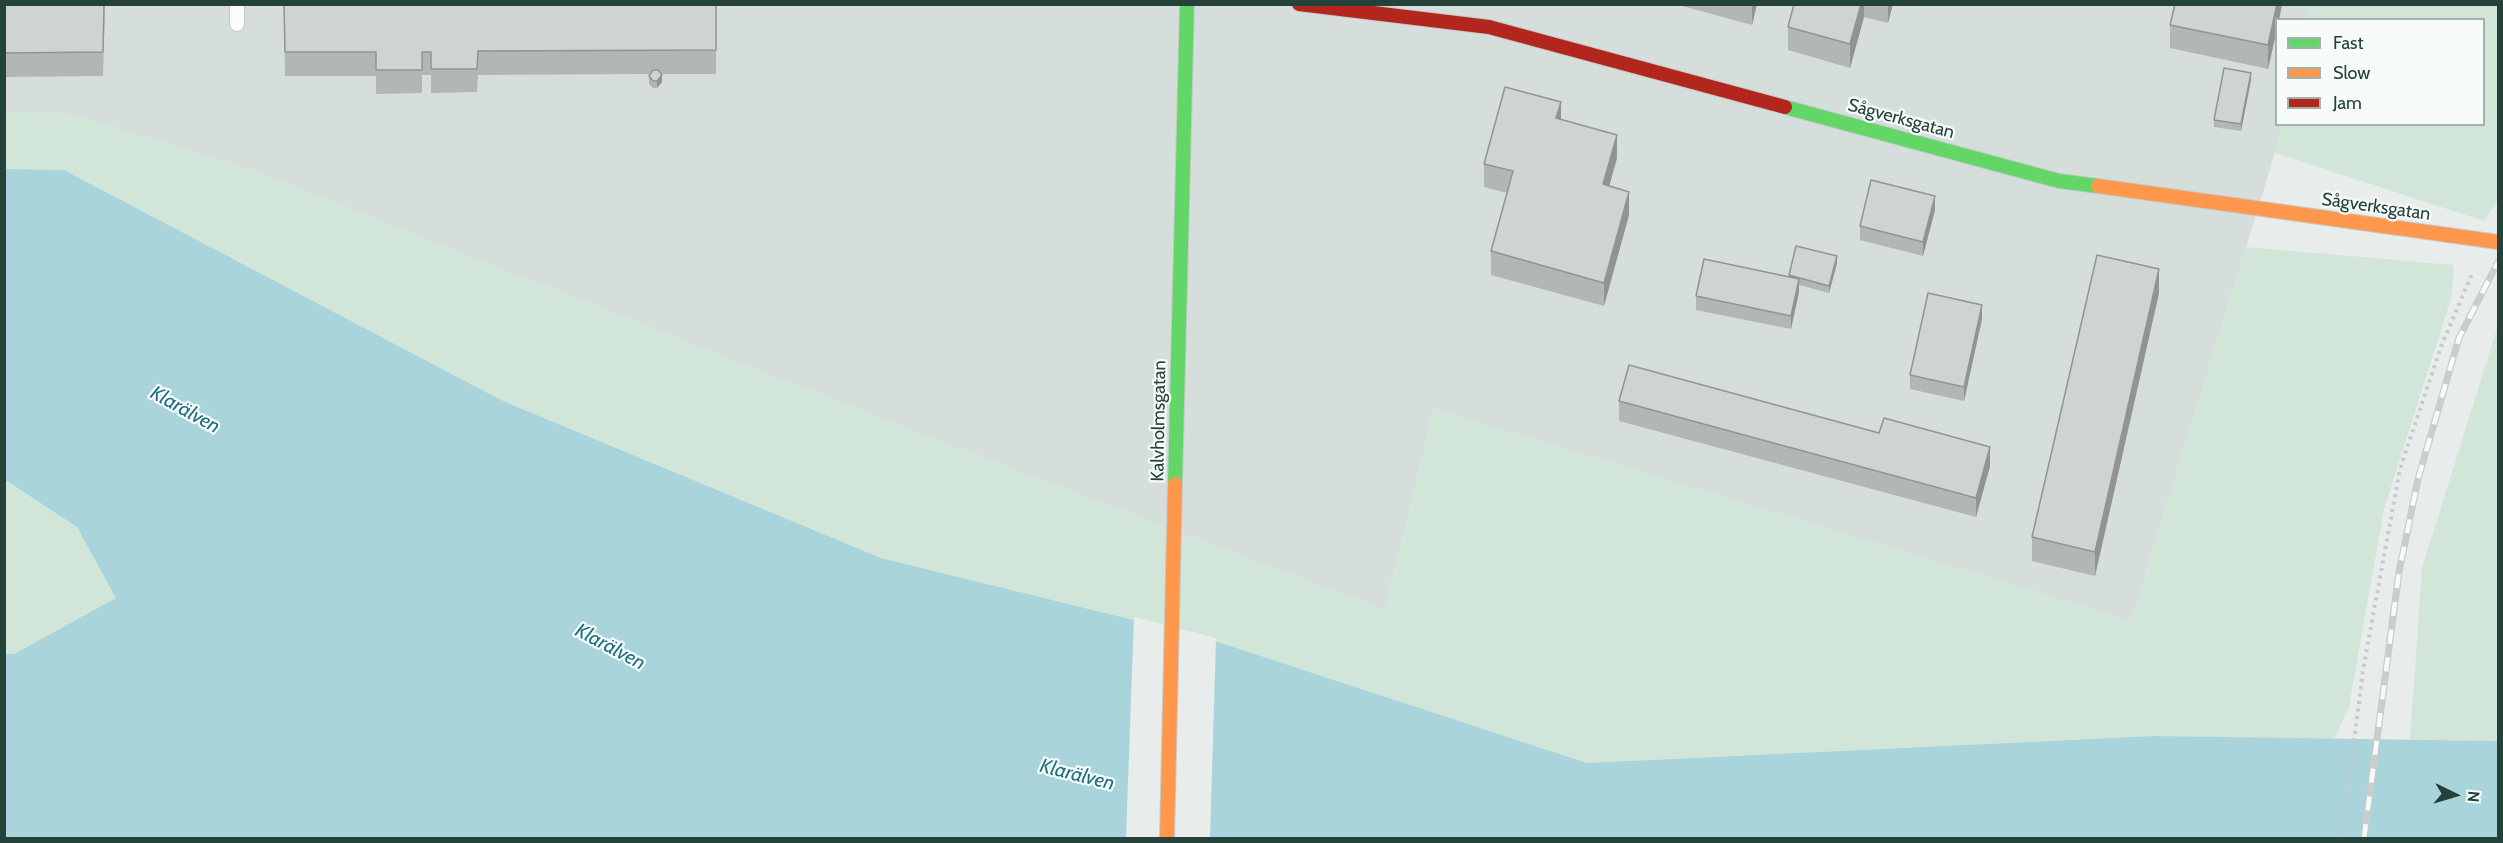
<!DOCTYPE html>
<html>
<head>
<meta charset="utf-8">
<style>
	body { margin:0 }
	#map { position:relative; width:2503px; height:843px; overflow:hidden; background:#e8edeb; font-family:Cabin,sans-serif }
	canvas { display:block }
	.frame { position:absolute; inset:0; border:6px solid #24423a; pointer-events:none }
	.legend { position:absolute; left:2275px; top:18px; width:210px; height:108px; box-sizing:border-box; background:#f7fbf9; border:2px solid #a3b1ad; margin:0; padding:8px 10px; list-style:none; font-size:18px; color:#24423a }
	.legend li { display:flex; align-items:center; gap:12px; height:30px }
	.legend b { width:30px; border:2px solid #a3b1ad }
	.north { position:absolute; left:2425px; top:765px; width:60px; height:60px; -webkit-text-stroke:4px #f7fbf9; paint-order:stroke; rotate:95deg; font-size:16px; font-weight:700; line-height:24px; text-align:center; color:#24423a }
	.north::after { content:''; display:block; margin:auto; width:21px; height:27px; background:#24423a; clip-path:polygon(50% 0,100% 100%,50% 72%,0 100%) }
</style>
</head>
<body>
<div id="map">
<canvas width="2503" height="843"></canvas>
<div class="frame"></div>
<ul class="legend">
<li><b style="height:8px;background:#63d668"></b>Fast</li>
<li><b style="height:8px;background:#ff974d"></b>Slow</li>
<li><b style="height:8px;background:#b3261e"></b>Jam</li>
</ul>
<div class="north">N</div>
</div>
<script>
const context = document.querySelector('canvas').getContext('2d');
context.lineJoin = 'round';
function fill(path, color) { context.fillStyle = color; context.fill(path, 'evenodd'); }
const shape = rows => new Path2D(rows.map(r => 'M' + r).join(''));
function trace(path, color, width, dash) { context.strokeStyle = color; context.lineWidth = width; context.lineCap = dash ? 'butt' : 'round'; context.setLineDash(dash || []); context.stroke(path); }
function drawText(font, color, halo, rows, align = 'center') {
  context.font = font + ' Cabin,sans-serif'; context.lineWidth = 4.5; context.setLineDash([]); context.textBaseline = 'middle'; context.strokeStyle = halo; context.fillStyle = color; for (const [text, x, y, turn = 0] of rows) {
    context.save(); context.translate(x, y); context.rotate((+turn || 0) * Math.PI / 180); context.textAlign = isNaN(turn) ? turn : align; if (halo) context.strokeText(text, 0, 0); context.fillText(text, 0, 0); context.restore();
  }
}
fill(shape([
	[5,4,2309,5,2306,19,2276,20,2276,124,2282,125,2275,153,2131,621,1434,409,1385,610,923,435,243,167,69,114,5,112]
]), '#d6dedb');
fill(shape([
	[2309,5,2498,5,2498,200,2484,221,2275,153,2282,125,2484,124,2484,20,2306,19],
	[5,112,69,114,243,167,923,435,1385,610,1434,409,2131,621,2246,247,2454,265,2451,299,2384,509,2349,707,2334,739,2154,736,1587,763,1203,637,881,558,503,401,64,170,5,169],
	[2498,325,2498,741,2410,740,2422,568],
	[4,480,77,527,117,598,14,654,5,654]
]), '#d1e6d8');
fill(shape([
	[5,169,64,170,503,401,881,558,1203,637,1587,763,2154,736,2498,741,2498,838,5,838,5,654,14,654,116,598,77,527,5,480]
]), '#a9d4db');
fill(shape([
	[1134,617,1216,638,1210,838,1126,838]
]), '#e8edeb');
const lane = shape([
	[237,4,237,24]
]);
const fast = shape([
	[1785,107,2059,181,2098,186],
	[1175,484,1187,4]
]);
const slow = shape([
	[2098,186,2498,242],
	[1167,838,1175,484]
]);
const jam = shape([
	[1299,4,1489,27,1785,107]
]);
trace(lane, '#c5cac8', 16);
trace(fast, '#c3cbc8', 16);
trace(slow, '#c3cbc8', 16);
trace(jam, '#c3cbc8', 16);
trace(shape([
	[2342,838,2363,670,2400,469,2442,344,2472,274]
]), '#c3ccca', 4, [3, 4.5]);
trace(lane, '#fcfcfc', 14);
trace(fast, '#63d668', 14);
trace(slow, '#ff974d', 14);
trace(jam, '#b3261e', 14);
const rail = shape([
	[2364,838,2399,572,2418,479,2459,338,2498,262]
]);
trace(rail, '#c9cdcc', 7);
trace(rail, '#f7fbf9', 4.5, [14]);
fill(shape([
	[4,4,105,4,103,76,4,77],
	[284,4,716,4,716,74,661,74,662,82,657,88,653,88,649,84,649,76,651,74,478,75,477,92,431,93,431,75,422,75,422,93,376,94,376,76,285,76],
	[1675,4,1757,4,1752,25],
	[1794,4,1893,4,1888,23,1864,17,1850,68,1788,50,1788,27],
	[2282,4,2279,20,2277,20,2277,29,2268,69,2170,48,2170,25],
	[2251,80,2241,131,2214,127,2214,120],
	[1561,119,1617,158,1609,186,1629,215,1604,306,1491,275,1491,251,1507,193,1484,187,1484,164],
	[1935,210,1923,256,1860,240,1860,226],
	[1837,263,1829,293,1799,285,1799,292,1791,329,1696,310,1696,296,1789,277,1789,275],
	[2159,293,2095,576,2032,561,2032,537],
	[1982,319,1964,401,1910,389,1910,375],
	[1619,401,1990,466,1976,517,1619,421]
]), '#b2b6b5');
fill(shape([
	[1752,4,1757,4,1752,25],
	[1861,4,1864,4,1864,17,1850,68,1850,44],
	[1888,4,1893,4,1888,23],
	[2277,4,2282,4,2279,20,2277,20,2277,29,2268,69,2268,45],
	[2251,73,2251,80,2241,131,2241,124],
	[662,75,662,82,657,88,657,81],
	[1561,102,1561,126,1556,118],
	[1617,135,1617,158,1603,208,1603,184],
	[1629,192,1629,215,1604,306,1604,283],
	[1935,196,1935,210,1923,256,1923,242],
	[1837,256,1837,263,1829,293,1829,286],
	[2159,269,2159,293,2095,576,2095,552],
	[1799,279,1799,292,1791,329,1791,316],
	[1982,305,1982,319,1964,401,1964,387],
	[1990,447,1990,466,1976,517,1976,498]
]), '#919493');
const building = shape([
	[4,4,104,4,103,52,4,53,4,4],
	[284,4,716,4,716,50,478,51,477,69,431,69,431,52,422,52,422,70,376,70,376,52,285,52,284,4],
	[1794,4,1861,4,1850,44,1788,27,1794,4],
	[2175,4,2277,4,2268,45,2170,25,2175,4],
	[2224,68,2251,73,2241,124,2214,120,2224,68],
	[653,70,658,70,662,75,657,81,653,81,649,76,653,70],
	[1505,87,1561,102,1556,118,1617,135,1603,184,1629,192,1604,283,1491,251,1513,171,1484,164,1505,87],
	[1871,180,1935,196,1923,242,1860,226,1871,180],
	[1796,246,1837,256,1829,286,1789,275,1796,246],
	[2097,255,2159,269,2095,552,2032,537,2097,255],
	[1704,259,1799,279,1791,316,1696,296,1704,259],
	[1928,293,1982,305,1964,387,1910,375,1928,293],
	[1629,365,1879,433,1884,418,1990,447,1976,498,1619,401,1629,365]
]);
fill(building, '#cfd4d2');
trace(building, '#919493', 1.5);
drawText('18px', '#24423a', '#f7fbf9', [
	["Sågverksgatan",1901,119,15],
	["Sågverksgatan",2376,207,8],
	["Kalvholmsgatan",1159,421,-89]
]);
drawText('italic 20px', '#1c6f80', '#f7fbf9', [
	["Klarälven",185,410,29],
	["Klarälven",610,647,28],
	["Klarälven",1077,775,14]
]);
</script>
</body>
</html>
